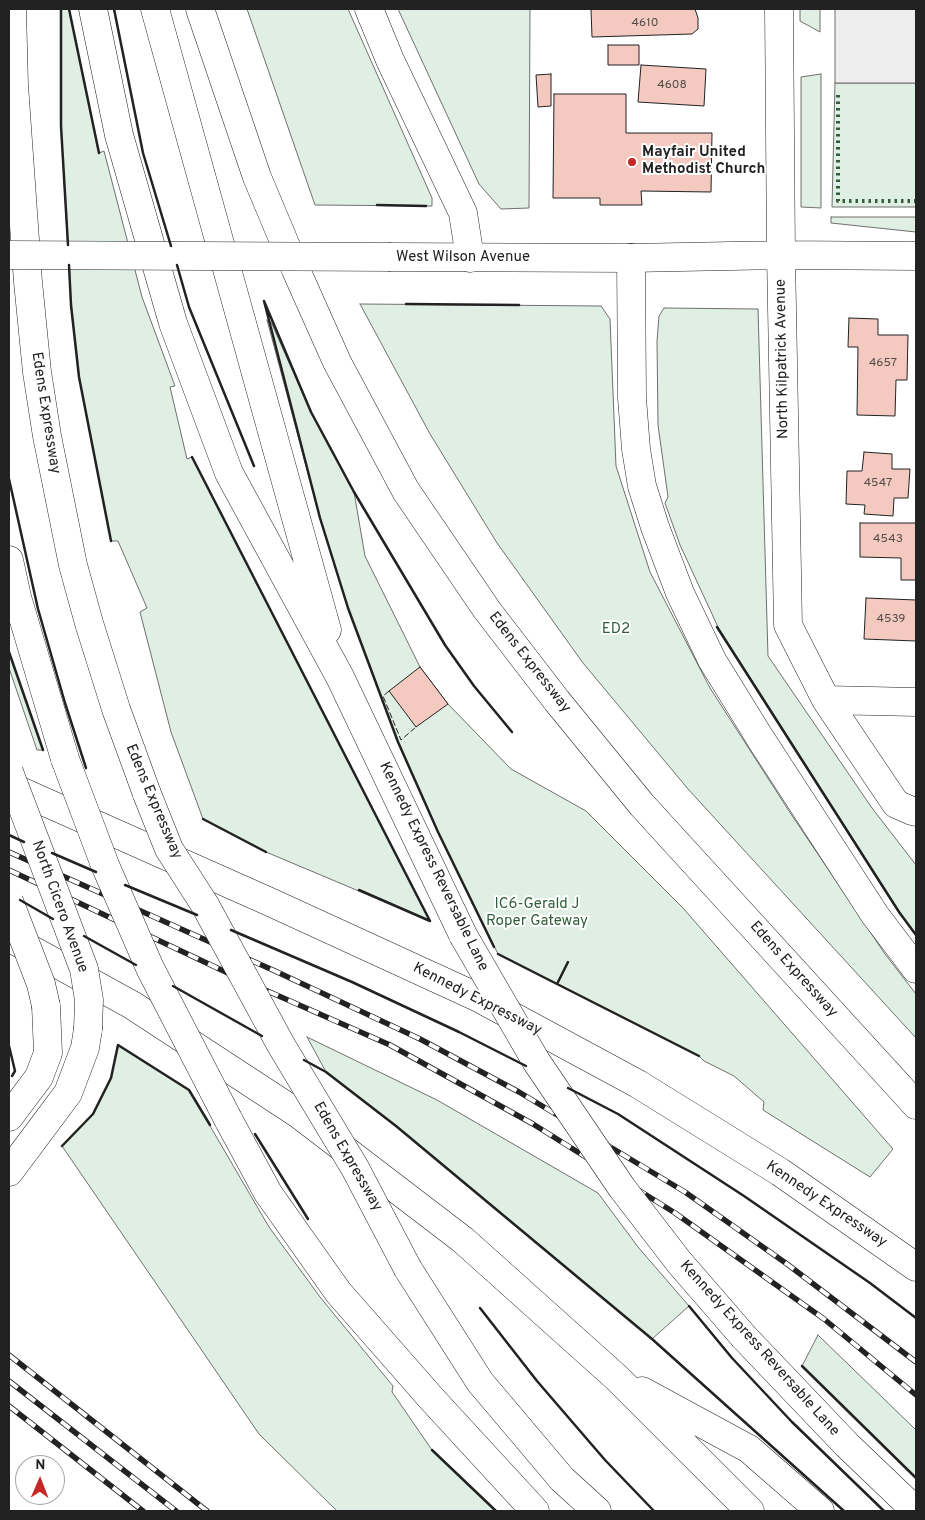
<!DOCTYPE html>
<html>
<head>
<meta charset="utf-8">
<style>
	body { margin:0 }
	#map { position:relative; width:925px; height:1520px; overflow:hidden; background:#fff; font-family:Overpass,sans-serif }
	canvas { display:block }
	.frame { position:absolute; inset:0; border:10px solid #222; pointer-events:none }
	.north { position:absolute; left:15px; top:1455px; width:50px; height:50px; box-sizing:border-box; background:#fff; border:1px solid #a7a7a7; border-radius:50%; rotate:1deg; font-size:14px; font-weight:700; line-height:20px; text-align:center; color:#222 }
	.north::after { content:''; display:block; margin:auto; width:18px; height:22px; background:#c62828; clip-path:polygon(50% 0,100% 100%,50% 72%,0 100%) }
</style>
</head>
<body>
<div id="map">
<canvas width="925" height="1520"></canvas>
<div class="frame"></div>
<div class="north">N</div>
</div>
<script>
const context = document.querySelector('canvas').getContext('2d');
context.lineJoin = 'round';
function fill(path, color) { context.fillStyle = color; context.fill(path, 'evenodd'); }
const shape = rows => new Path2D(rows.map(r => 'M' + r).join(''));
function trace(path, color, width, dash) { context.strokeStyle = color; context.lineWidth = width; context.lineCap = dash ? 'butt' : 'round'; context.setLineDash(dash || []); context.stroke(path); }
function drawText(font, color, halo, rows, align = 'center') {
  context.font = font + ' Overpass,sans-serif'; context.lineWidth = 4; context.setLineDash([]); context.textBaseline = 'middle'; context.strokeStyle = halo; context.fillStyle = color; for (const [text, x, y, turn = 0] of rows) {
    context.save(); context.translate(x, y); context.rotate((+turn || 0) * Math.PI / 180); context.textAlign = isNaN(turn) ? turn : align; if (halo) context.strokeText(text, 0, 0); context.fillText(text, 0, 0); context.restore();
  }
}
const green = shape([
	[61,9,69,9,99,153,104,151,142,297,175,386,170,387,187,459,192,457,430,921,266,852,203,819,171,732,140,612,147,608,118,541,111,541,79,377,71,305,61,126,61,9],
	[247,9,348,9,432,198,432,206,315,205,247,9],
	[398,9,530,9,529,208,501,209,479,184,398,9],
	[800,9,820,9,820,32,800,21,800,9],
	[821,74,821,208,801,207,801,77,821,74],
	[835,83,916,83,916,207,832,207,835,83],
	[831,217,916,217,916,232,831,223,831,217],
	[360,304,601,306,610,319,616,466,650,572,710,688,789,811,885,954,916,994,916,1038,688,789,583,663,497,543,430,434,360,304],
	[664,308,758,309,768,656,872,808,916,865,916,935,899,911,718,627,680,545,665,503,668,497,658,425,657,341,659,316,664,308],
	[267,320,271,322,311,412,354,492,365,556,420,667,448,704,511,769,586,811,683,908,893,1149,870,1177,763,1110,764,1102,734,1076,704,1061,699,1056,498,954,438,832,398,742,348,608,320,518,267,320],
	[9,652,43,750,37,750,9,668,9,652],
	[307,1037,437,1100,598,1193,638,1247,689,1306,652,1339,396,1126,326,1072,307,1037],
	[118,1045,189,1090,269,1227,320,1297,393,1386,392,1392,432,1450,496,1511,337,1511,259,1434,62,1146,93,1114,111,1078,118,1045],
	[818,1335,916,1430,916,1478,802,1366,818,1335]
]);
fill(green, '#e0efe3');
trace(green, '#6f6f6f', 1);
const parking = shape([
	[835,9,916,9,916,83,835,83,835,9]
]);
fill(parking, '#ededed');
trace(parking, '#6f6f6f', 1);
const building = shape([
	[591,9,695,9,698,18,698,29,692,34,592,37,591,9],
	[608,45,639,45,639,65,608,65,608,45],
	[641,65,706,69,704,106,638,102,641,65],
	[551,74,551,106,538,107,536,75,551,74],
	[554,94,626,94,626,133,712,133,711,192,641,191,642,205,600,205,600,198,553,198,554,94],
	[849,318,878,319,878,335,908,335,907,380,896,380,895,416,857,415,858,347,848,347,849,318],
	[864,452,892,454,892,469,910,469,908,498,894,498,893,516,864,514,865,505,846,504,847,471,862,471,864,452],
	[860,523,916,523,916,580,901,580,901,558,860,557,860,523],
	[866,598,916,600,916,641,864,639,866,598],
	[420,667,448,704,416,727,389,691,420,667]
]);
fill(building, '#f3c9c0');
trace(building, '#222', 1);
const street = shape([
	[779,9,781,255,788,625,826,700,896,804,912,811,916,812],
	[631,258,781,255,916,256],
	[826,700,916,702]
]);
const secondary = shape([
	[391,257,631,258]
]);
const primary = shape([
	[9,1117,39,1077,48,1053,46,1006],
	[9,1172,68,1093,85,1048,88,1029]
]);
const highway = shape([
	[12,9,14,85,28,282,37,372,47,436,73,565,89,623,116,709,147,794],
	[93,9,119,135,173,323,229,473,340,677,463,935],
	[155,9,327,630],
	[200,9,257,177,296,270,337,362,406,491,487,610,557,701,642,805,916,1105],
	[369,9,390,60,463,213,470,258],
	[631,258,632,398,636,449,642,486,655,527,680,593,712,660,760,738,875,915,916,969],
	[9,560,17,597,65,759],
	[9,786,270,902,477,997,638,1084,780,1172,916,1267],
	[12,939,132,1005,297,1113,463,1240,617,1378,750,1511],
	[228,1119,268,1193,338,1292,431,1398,535,1511],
	[408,1269,480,1382,562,1479,597,1511],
	[744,1337,847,1445,916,1511],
	[642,1391,749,1449,820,1511]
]);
trace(street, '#222', 29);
trace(secondary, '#222', 29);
trace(primary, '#222', 29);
trace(highway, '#222', 29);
trace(street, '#fff', 28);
trace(secondary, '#fff', 28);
trace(primary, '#fff', 28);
trace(highway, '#fff', 28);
const rail = shape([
	[9,852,275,971,420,1039,519,1092,685,1192,787,1264,916,1362],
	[9,870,247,982,390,1045,533,1124,675,1213,824,1319,916,1395],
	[9,1355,207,1511],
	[9,1381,176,1511],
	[9,1406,143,1511]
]);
trace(rail, '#222', 5.5);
trace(rail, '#fff', 4, [11]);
const secondaryBridge = shape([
	[9,255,391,257]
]);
const primaryBridge = shape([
	[9,772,84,969,89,1000,88,1029],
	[9,901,41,984,46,1006]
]);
const highwayBridge = shape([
	[65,759,105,865,150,968,228,1119],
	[147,794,169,849,205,905,281,1045,355,1168,408,1269],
	[463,935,536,1061,622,1188,679,1262,744,1337]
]);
trace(secondaryBridge, '#222', 29, []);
trace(primaryBridge, '#222', 29, []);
trace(highwayBridge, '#222', 29, []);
trace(secondaryBridge, '#fff', 28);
trace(primaryBridge, '#fff', 28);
trace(highwayBridge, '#fff', 28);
trace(shape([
	[838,95,838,201,916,201]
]), '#2f5e38', 4, [2.5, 4]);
trace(shape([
	[389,691,383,696,401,740,416,727]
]), '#222', 1, [6, 2.5]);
trace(shape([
	[61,9,61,126,68,245],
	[69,9,99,153],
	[114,9,143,153,171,246],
	[377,205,426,206],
	[69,265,71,305,79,377,111,541],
	[177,265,189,307,254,466],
	[406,304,519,305],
	[192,457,430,921],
	[9,479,38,609,65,703,86,768],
	[717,627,899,912,916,935],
	[9,652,43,750],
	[203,819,266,852],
	[9,835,24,842],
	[52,853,96,872],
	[125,885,197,915],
	[359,890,430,921],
	[20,900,53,919],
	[231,930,352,982,459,1032,526,1066],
	[84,936,136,965],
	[494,947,438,832,398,742,348,608,320,518,264,301,311,412,354,492,445,645,474,686,512,732],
	[498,954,557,984,568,962],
	[557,984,699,1056],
	[173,986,262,1036],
	[9,1046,15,1071,12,1076],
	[304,1060,326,1072,396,1126,652,1339,844,1511],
	[568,1088,618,1114,744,1196,870,1283,916,1318],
	[255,1134,308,1219],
	[62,1146,93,1114,111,1078,118,1045,189,1090,210,1125],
	[689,1306,732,1358,792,1422,884,1511],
	[480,1308,537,1381,605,1460,654,1511],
	[802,1366,916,1478],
	[432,1450,496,1511]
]), '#222', 2.5);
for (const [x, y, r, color] of [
	[632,162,5,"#c62828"]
]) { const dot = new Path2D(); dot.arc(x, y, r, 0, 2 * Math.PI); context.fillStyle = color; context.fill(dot); trace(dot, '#fff', 2); }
drawText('12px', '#564c4a', null, [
	["4610",645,24],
	["4608",672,86],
	["4657",883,364],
	["4547",878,484],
	["4543",888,540],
	["4539",891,620]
]);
drawText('bold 15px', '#222', '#fff', [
	["Mayfair United",642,153],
	["Methodist Church",642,170]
], 'left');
drawText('15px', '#222', '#fff', [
	["West Wilson Avenue",463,258],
	["North Kilpatrick Avenue",783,359,-91],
	["Edens Expressway",45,413,81],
	["Edens Expressway",529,663,52],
	["Edens Expressway",153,802,67],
	["Kennedy Express Reversable Lane",433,867,64],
	["North Cicero Avenue",59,907,70],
	["Edens Expressway",793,970,48],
	["Kennedy Expressway",477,1000,27],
	["Edens Expressway",347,1157,60],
	["Kennedy Expressway",826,1205,34],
	["Kennedy Express Reversable Lane",759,1349,48]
]);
drawText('15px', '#2f5e38', '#fff', [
	["ED2",616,630],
	["IC6-Gerald J",537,905],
	["Roper Gateway",537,922]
]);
</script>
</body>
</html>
